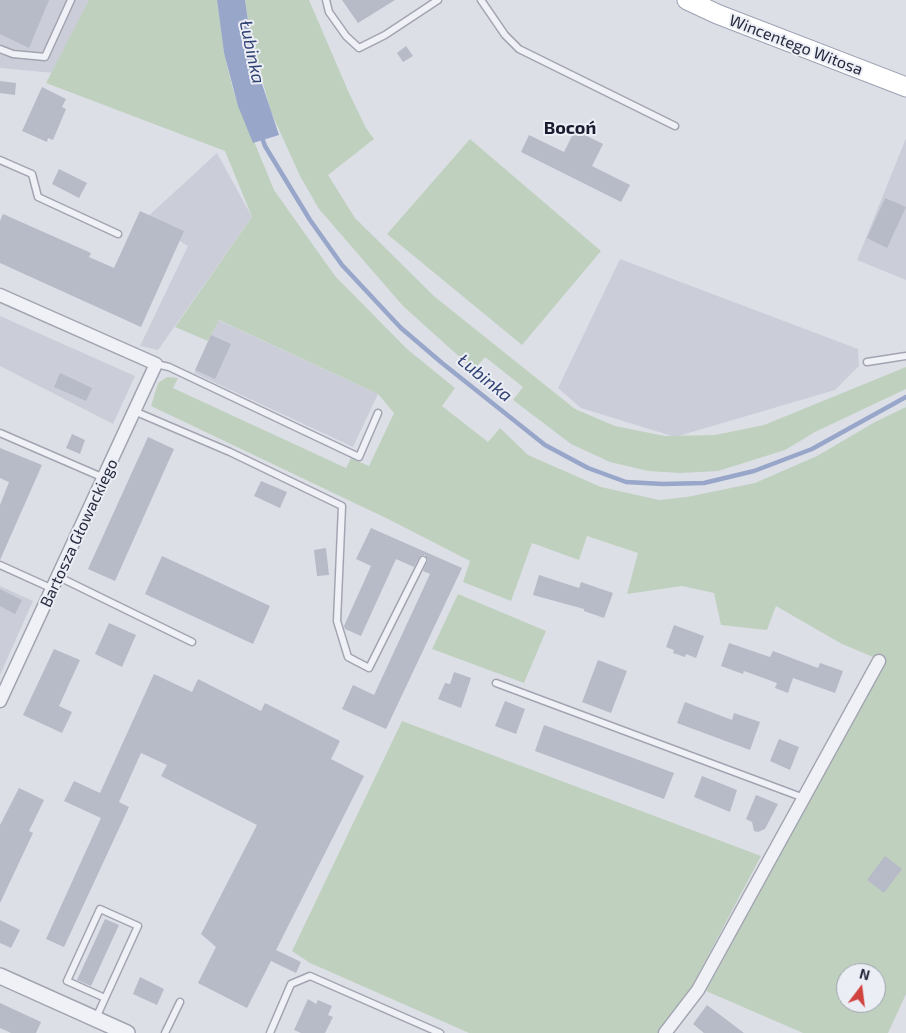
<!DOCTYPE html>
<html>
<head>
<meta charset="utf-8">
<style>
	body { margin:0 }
	#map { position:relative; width:906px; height:1033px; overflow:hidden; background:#dddfe7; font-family:"Exo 2",sans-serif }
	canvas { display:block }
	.north { position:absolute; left:836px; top:963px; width:50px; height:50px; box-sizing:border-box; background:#eceef5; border:1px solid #9da0ac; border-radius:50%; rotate:15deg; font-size:14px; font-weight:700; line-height:20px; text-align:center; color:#262a3e }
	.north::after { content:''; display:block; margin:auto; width:18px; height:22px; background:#d0433e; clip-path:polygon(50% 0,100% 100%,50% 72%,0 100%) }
</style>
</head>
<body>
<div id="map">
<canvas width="906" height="1033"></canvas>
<div class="north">N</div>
</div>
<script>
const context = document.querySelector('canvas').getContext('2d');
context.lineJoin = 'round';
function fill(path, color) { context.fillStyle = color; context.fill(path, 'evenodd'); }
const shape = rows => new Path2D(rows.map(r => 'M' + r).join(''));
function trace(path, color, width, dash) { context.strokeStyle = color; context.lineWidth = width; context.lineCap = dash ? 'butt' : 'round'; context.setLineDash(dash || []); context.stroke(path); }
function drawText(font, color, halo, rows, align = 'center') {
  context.font = font + ' "Exo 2",sans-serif'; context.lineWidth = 4; context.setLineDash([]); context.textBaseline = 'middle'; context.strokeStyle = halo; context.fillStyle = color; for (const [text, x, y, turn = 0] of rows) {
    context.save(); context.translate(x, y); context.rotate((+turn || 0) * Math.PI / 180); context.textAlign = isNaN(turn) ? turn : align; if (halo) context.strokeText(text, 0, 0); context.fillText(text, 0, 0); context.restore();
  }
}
fill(shape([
	[0,0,90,0,54,73,0,68],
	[906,138,906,280,857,260],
	[217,153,252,217,158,350,140,346,188,246,144,220],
	[620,259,858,349,859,366,835,390,675,437,581,408,558,388],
	[0,316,135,376,113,424,0,366],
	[218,320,378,394,353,447,194,373],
	[0,586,33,601,0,675]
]), '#cbced9');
fill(shape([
	[89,0,217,0,224,53,233,90,274,190,335,276,407,349,455,388,442,406,488,442,500,428,528,455,601,487,659,500,687,497,755,483,817,456,875,422,906,407,906,994,888,1033,803,1033,706,991,885,662,842,644,776,606,767,630,721,625,714,593,682,586,627,594,638,553,587,536,579,560,532,543,511,601,463,582,470,561,388,519,151,406,158,383,167,377,178,378,173,388,346,468,351,458,369,466,394,413,378,394,219,320,208,341,175,327,252,217,225,151,46,83],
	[846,973,876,973,876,1003,846,1003],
	[245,0,309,0,349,93,366,128,374,139,328,175,355,218,435,297,575,409,615,426,665,436,715,435,764,425,906,367,906,389,815,432,785,450,718,471,680,473,648,471,610,462,571,444,513,400,523,387,485,357,474,370,403,306,319,209,300,176,271,112,250,35],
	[470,139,601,251,522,345,387,234],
	[458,594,546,631,524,683,432,649],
	[402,721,761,856,691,988,658,1033,469,1033,310,963,292,951]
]), '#bfd1be');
fill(shape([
	[217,0,245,0,250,35,259,75,279,135,253,143,238,106,224,53]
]), '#97a6c9');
trace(shape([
	[261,135,265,146,310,220,342,265,401,328,442,363,545,445,588,468,626,482,663,484,704,483,754,471,812,449,906,397]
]), '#97a6c9', 4.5);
fill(shape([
	[0,0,49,0,29,48,0,34],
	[342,0,395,0,358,23],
	[406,46,413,56,403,62,397,53],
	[0,81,16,83,15,95,0,93],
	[42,87,66,99,62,107,66,109,53,140,48,138,47,142,22,131],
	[575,130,603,144,592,166,630,185,621,202,521,152,529,135,564,152],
	[59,169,87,183,79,198,52,184],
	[885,198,906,207,887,248,867,238],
	[140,211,184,231,141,327,0,263,0,221,3,214,91,253,89,257,114,268],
	[211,335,231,344,215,379,195,370],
	[60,373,92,388,86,401,54,387],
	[72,434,85,440,80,454,66,448],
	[148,437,174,449,115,581,88,569],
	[0,448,42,465,0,560,0,505,9,482,0,478],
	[261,481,287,492,280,508,254,496],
	[371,528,462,568,386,729,342,709,353,685,374,695,430,574,423,571,428,560,425,555,420,556,414,567,396,559,361,636,345,629,344,626,371,566,356,559],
	[326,548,329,575,317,576,314,550],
	[162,556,270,606,253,644,145,594],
	[539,575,579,588,581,582,613,593,604,618,584,611,584,609,533,595],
	[0,589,22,600,15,614,0,606],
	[109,623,136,635,122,667,95,654],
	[674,625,704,636,696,658,686,654,685,657,673,653,674,650,666,647],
	[729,643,770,657,773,651,818,668,820,663,843,671,835,693,793,678,788,693,775,688,777,683,744,671,743,674,721,666],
	[54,649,80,660,59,706,72,712,62,733,23,715],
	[598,660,627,671,611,713,582,702],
	[454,672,471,678,461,708,438,699,445,683,450,684],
	[154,674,192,692,198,679,261,711,265,703,340,741,331,759,364,776,276,950,301,962,296,973,271,961,247,1008,198,983,216,947,201,934,257,825,161,776,167,765,141,753,119,802,129,807,64,947,46,939,101,818,64,801,74,781,100,793],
	[505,701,525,709,516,734,495,726],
	[685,702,732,720,734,713,760,722,750,750,677,723],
	[544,725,674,773,664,799,535,751],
	[779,739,799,747,790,770,770,761],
	[702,776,737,790,730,812,694,797],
	[19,788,44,800,29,831,33,833,0,903,0,825],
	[756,795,778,804,765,829,758,832,754,831,752,822,746,819],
	[885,856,902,869,884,893,867,880],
	[105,919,119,925,91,986,77,980],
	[0,920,20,930,11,948,0,943],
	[140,977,164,989,157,1005,133,994],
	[308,999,316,1004,318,1000,332,1006,328,1015,333,1017,325,1033,301,1033,294,1030],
	[0,1003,41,1022,36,1033,11,1033,0,1028],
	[707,1005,744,1033,704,1033,693,1024]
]), '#b7bac7');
const service = shape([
	[326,0,329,12,346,36,359,48,385,35,438,0],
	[481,0,505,35,519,49,675,126],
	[0,49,13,54,45,57,71,0],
	[0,160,32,174,38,197,118,234],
	[867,362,906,356],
	[156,364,169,367,359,457,378,413],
	[134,411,230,452,342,506,337,621,348,657,369,668,423,560],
	[0,433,104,478],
	[0,565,53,589],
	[59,577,192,642],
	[496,683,804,798],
	[96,1018,138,926,100,909,67,981,105,998],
	[165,1033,180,1002],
	[270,1033,291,984,310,976,440,1033]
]);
const minor = shape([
	[0,295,156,364,0,701],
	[665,1033,698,990,879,661]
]);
const tertiary = shape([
	[0,976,127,1033]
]);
const primary = shape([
	[687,0,717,14,906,87]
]);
trace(service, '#a2a5b1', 9);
trace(minor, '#a2a5b1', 15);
trace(tertiary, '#a2a5b1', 18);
trace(primary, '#9ca1b3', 21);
trace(service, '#f0f1f6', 6);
trace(minor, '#f0f1f6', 12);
trace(tertiary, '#f0f1f6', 15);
trace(primary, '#fff', 19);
drawText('16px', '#262a3e', '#eceef5', [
	["Wincentego Witosa",796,45,21],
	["Bartosza Głowackiego",79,533,-65]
]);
drawText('italic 18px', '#304173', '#eceef5', [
	["Łubinka",252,52,78],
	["Łubinka",485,378,39]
]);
drawText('bold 18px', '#191c2f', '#eceef5', [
	["Bocoń",570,128]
]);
</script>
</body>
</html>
